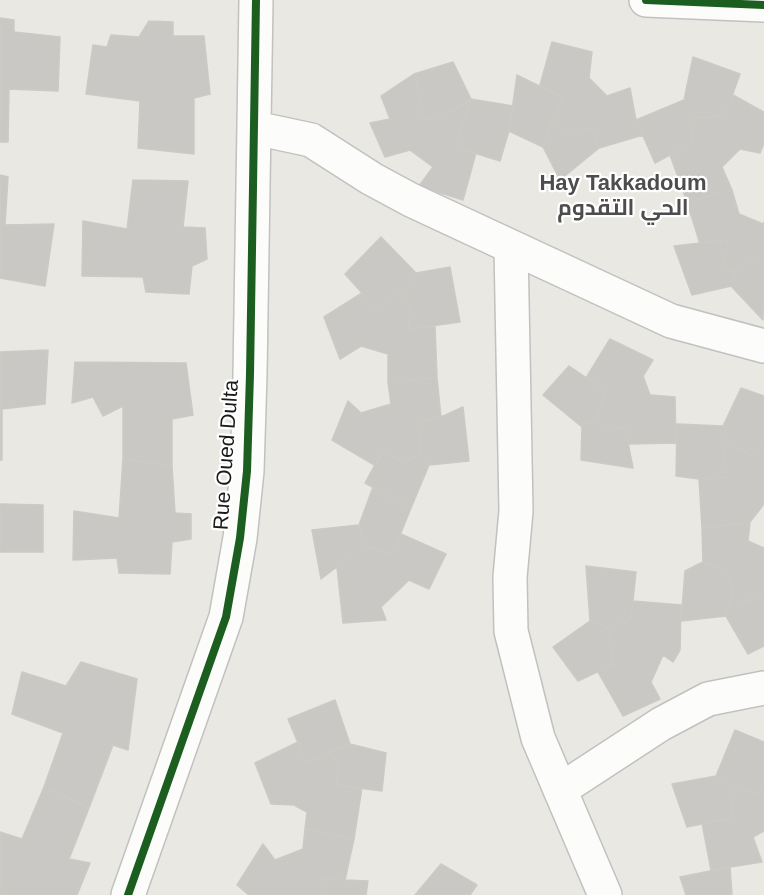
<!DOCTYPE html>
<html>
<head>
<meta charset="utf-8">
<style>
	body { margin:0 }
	canvas { display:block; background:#e9e8e3 }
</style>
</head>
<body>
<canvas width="764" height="895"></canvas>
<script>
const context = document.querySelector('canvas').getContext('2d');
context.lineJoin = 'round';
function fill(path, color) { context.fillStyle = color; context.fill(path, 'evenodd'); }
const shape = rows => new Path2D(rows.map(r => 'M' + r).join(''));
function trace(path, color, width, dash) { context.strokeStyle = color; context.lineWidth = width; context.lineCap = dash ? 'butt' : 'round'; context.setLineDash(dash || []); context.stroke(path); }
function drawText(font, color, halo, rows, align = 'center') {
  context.font = font + ' Arial,Cairo,sans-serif'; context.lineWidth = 4.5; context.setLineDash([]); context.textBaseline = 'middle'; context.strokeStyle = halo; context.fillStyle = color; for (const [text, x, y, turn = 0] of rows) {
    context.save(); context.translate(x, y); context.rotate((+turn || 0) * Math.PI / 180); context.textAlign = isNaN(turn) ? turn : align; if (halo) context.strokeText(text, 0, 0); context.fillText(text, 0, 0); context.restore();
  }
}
const building = shape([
	[0,18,14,20,14,32,60,37,58,91,9,89,8,142,0,142,0,18],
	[149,21,173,22,173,36,204,36,210,94,194,98,194,154,138,148,140,101,86,94,93,45,107,47,111,35,139,37,149,21],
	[552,42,592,52,589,78,607,96,630,88,636,120,643,135,599,148,591,129,567,133,551,123,563,98,540,85,552,42],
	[693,57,740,74,725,116,694,118,684,100,693,57],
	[453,62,471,99,447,114,425,121,414,74,453,62],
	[414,74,425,121,447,114,471,99,455,147,476,153,463,200,419,186,433,167,410,150,385,157,370,123,390,119,381,96,414,74],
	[517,75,563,98,551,123,543,147,509,131,517,75],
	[733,95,764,112,764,143,760,153,740,149,722,167,732,190,687,202,670,155,692,143,694,118,725,116,733,95],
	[471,99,513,106,509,131,500,161,455,147,471,99],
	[684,100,694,118,692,143,655,163,636,120,684,100],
	[551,123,567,133,591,129,599,148,560,180,543,147,551,123],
	[0,175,8,177,5,225,54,224,45,286,0,278,0,175],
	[133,180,188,181,183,227,205,228,207,259,192,266,189,294,146,292,143,277,82,276,83,221,127,229,133,180],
	[732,190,739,214,763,224,764,222,764,253,762,252,736,272,723,267,728,240,700,244,687,202,732,190],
	[381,237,416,273,399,297,391,294,375,310,362,293,345,274,381,237],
	[728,240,723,267,736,272,731,286,692,295,674,246,728,240],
	[762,252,764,253,763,320,731,286,736,272,762,252],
	[450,267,460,322,409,329,410,301,399,297,416,273,450,267],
	[362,293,375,310,391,294,410,301,409,329,435,327,437,378,388,382,388,354,361,346,340,359,324,317,362,293],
	[610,339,653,360,643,376,650,395,675,397,676,443,628,444,625,427,604,430,595,419,606,391,586,378,610,339],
	[48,350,45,404,2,409,2,460,0,460,0,352,48,350],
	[75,362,186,363,193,415,172,419,172,466,123,459,123,406,103,416,93,397,72,403,75,362],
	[569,366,606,391,595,419,582,427,543,395,569,366],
	[437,378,441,417,418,421,420,454,403,462,383,450,376,466,332,440,348,401,361,413,391,404,388,382,437,378],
	[741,388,764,396,764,442,754,457,731,444,723,426,741,388],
	[463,407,469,461,429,465,420,454,418,421,441,417,463,407],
	[595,419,604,430,625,427,633,468,581,460,582,427,595,419],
	[677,424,723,426,731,444,722,447,727,477,699,479,676,476,677,424],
	[764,442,764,504,750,522,702,528,699,479,727,477,722,447,731,444,754,457,764,442],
	[383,450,403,462,420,454,429,465,411,508,365,483,383,450],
	[123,459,172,466,175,513,191,514,191,539,172,542,170,574,119,573,117,558,73,560,74,511,119,518,123,459],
	[373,487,411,508,392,555,364,546,359,525,373,487],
	[0,504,43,505,43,552,0,552,0,504],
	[750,522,748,541,764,548,764,598,760,593,740,605,733,591,726,570,703,562,702,528,750,522],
	[359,525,364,546,321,579,312,530,359,525],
	[401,534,446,554,429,589,409,580,381,607,386,620,343,623,337,567,364,546,392,555,401,534],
	[703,562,726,570,733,591,726,616,681,621,685,571,703,562],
	[586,566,636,572,631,620,608,628,590,621,586,566],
	[733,591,740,605,760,593,764,598,764,646,748,654,726,616,733,591],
	[633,601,681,605,680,650,673,662,663,655,651,682,660,699,623,716,598,672,614,664,608,628,631,620,633,601],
	[590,621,608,628,614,664,578,681,553,647,590,621],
	[81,662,137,679,128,750,113,745,89,808,44,787,63,733,12,714,22,672,66,686,81,662],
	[335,700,350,744,306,762,288,719,335,700],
	[735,730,764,742,764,779,759,794,734,788,716,776,735,730],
	[298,742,306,762,329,753,338,764,336,785,362,788,354,839,305,829,307,812,294,805,271,804,255,763,298,742],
	[350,744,386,753,382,791,336,785,338,764,329,753,350,744],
	[716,776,734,788,732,818,687,827,672,784,716,776],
	[764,779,764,831,753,837,762,862,711,870,702,823,732,818,734,788,759,794,764,779],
	[44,787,89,808,69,859,90,863,77,895,0,895,0,832,22,839,44,787],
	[305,829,354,839,345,880,322,879,323,895,249,895,237,885,263,844,275,860,303,849,305,829],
	[441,864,477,885,470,895,415,895,441,864],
	[730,867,732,895,686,895,680,877,730,867],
	[322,879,368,881,366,895,323,895,322,879]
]);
fill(building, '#cac8c4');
trace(building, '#cccac5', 1.5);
const minor = shape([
	[646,0,764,5],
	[255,128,311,140,372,179,411,200,671,321,764,346],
	[511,247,516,511,510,577,511,631,538,738,605,895],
	[560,790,661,724,708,699,764,688],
	[128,895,226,617,240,538,247,471,250,374,256,0]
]);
trace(minor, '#c1c1bf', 36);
trace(minor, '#fcfcfb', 33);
trace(shape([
	[646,0,764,5],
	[128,895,226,617,240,538,247,471,250,374,256,0]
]), '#1b5e20', 8);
drawText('21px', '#1a1a1a', '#fff', [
	["Rue Oued Dulta",227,455,-86]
]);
drawText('bold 22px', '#4d4d4d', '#fff', [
	["Hay Takkadoum",623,184],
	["الحي التقدوم",623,209]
]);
</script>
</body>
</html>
